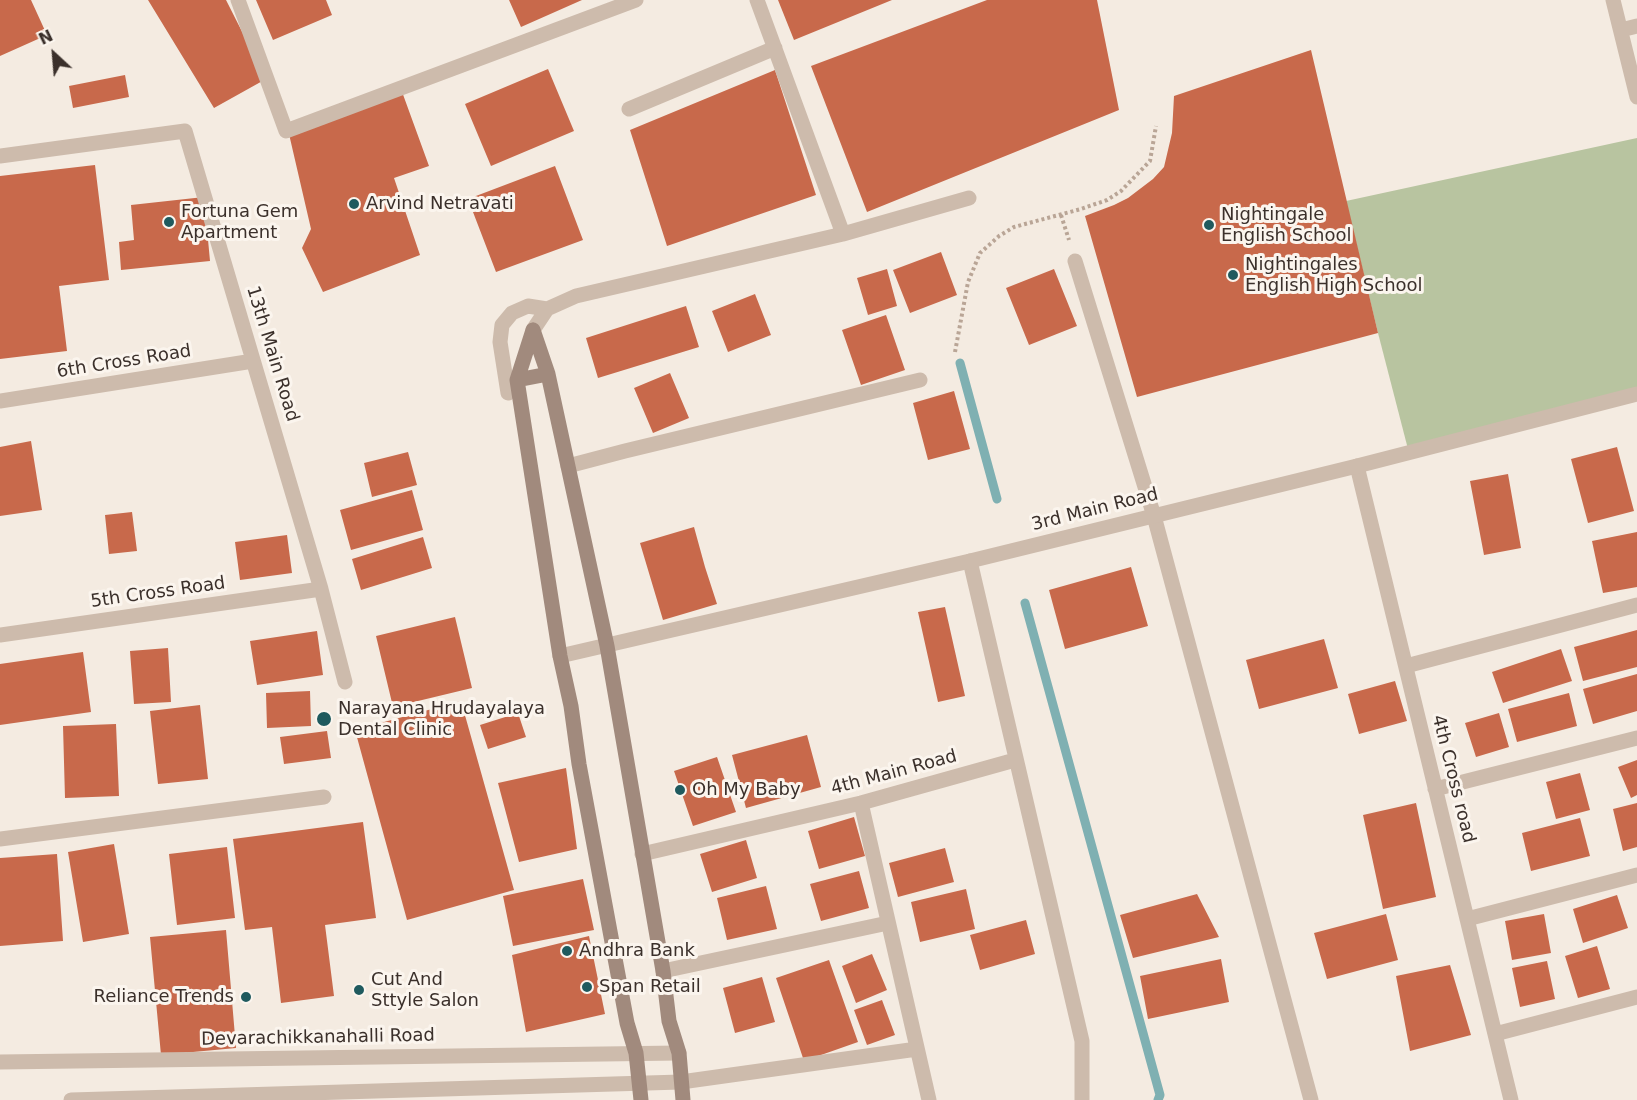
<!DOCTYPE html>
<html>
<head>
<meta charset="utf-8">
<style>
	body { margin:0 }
	#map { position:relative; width:1637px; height:1100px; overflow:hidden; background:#f4ebe1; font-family:"DejaVu Sans",sans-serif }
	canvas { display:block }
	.north { position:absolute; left:24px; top:24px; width:60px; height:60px; -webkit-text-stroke:4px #fbf5ee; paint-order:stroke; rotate:334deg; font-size:16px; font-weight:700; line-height:24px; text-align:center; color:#3b302b }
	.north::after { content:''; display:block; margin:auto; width:21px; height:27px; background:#3b302b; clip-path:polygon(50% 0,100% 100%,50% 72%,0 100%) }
</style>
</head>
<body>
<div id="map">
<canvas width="1637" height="1100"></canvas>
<div class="north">N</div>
</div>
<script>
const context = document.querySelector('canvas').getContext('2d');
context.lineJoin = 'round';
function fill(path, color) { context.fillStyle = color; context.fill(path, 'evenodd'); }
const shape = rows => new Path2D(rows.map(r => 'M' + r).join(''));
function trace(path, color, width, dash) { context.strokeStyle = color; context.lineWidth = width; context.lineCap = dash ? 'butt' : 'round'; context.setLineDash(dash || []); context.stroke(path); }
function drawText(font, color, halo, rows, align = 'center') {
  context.font = font + ' "DejaVu Sans",sans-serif'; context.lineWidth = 6; context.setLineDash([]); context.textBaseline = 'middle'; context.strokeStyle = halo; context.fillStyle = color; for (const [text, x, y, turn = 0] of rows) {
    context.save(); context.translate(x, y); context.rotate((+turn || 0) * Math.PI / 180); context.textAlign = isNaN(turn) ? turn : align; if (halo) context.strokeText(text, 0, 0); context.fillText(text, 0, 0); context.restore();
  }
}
fill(shape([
	[1637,138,1637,394,1409,453,1378,333,1346,201]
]), '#b8c4a0');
trace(shape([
	[960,363,997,499],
	[1025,603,1160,1095,1158,1100]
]), '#7fb0b2', 9);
fill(shape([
	[0,0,31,0,47,35,0,56],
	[148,0,226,0,266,79,214,108],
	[256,0,326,0,332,15,273,40],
	[509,0,582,0,521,27],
	[778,0,892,0,794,40],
	[987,0,1097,0,1119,110,867,212,811,66],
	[1311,50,1378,333,1137,397,1085,216,1114,205,1128,198,1153,179,1164,167,1172,133,1174,96],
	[548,69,574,131,491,166,465,104],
	[775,70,816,195,667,246,630,130],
	[125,75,129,97,73,108,69,86],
	[401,89,429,166,394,178,420,255,323,292,302,248,311,229,289,134],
	[95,165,109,280,59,286,67,351,0,359,0,176],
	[555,166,583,240,496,272,468,199],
	[204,197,210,261,121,270,119,242,134,240,131,205],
	[941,252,957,295,910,313,893,270],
	[887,269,897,306,868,315,857,278],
	[1054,269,1077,326,1029,345,1006,288],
	[755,294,771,335,728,352,712,311],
	[686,306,699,347,598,378,586,338],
	[886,315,905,370,861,385,842,330],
	[670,373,689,418,653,433,634,388],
	[954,391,970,449,928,460,913,403],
	[31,441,42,510,0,516,0,447],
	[1617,447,1634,511,1588,523,1571,459],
	[408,452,417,485,372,497,364,463],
	[1508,474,1521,548,1484,555,1470,481],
	[412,490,423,530,351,550,340,510],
	[132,512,137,551,109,554,105,515],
	[694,527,705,567,717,604,663,620,640,543],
	[1637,532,1637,587,1603,593,1592,541],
	[287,535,292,573,240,580,235,542],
	[423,537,432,568,361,590,352,559],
	[1131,567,1148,626,1065,649,1049,590],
	[945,607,965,696,938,702,918,612],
	[455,617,472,688,393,707,376,636],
	[1637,630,1637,667,1583,681,1574,647],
	[317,631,323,675,257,685,250,641],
	[1324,639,1338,688,1259,709,1246,660],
	[168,648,171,702,134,704,130,651],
	[1561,649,1572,681,1503,703,1492,672],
	[83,652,91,712,0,725,0,664],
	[1637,674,1637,711,1593,724,1583,689],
	[1395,681,1407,721,1359,734,1348,694],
	[310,691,311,726,267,728,266,693],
	[1569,693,1577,726,1517,742,1508,709],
	[461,701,514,890,407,920,355,730],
	[200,705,208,779,158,784,150,711],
	[518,713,526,737,488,749,480,725],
	[1499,713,1509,747,1476,757,1465,723],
	[116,724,119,796,65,798,63,726],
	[327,731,331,758,284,764,280,737],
	[807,735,821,787,746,808,732,755],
	[717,757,736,812,693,826,674,771],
	[1637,760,1637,795,1631,798,1618,767],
	[566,768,577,849,519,862,498,783],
	[1580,773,1590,810,1556,819,1546,782],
	[1416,803,1436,897,1383,909,1363,815],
	[1637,803,1637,847,1623,851,1613,809],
	[854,817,865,856,819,869,808,831],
	[1580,818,1590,856,1531,871,1522,833],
	[363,822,376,918,325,925,334,996,281,1003,272,927,245,930,233,839],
	[746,840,757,878,712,892,700,854],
	[114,844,129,934,83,942,68,852],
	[227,847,235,918,177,925,169,854],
	[945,848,954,882,898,897,889,863],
	[57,854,63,941,0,946,0,858],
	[859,871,869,908,821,921,810,884],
	[583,879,594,930,513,946,503,896],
	[766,886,777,929,727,940,717,898],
	[966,889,975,929,920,942,911,902],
	[1197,894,1219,937,1133,958,1120,915],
	[1617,895,1628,928,1583,943,1573,909],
	[1386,914,1398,960,1327,979,1314,933],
	[1544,914,1551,953,1512,960,1505,921],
	[1026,920,1035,954,980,970,970,935],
	[226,930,236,1048,161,1055,150,937],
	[589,936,605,1014,526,1032,512,955],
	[1597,946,1610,989,1578,998,1565,956],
	[872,954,887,990,856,1003,842,966],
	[1221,959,1229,1002,1148,1019,1140,976],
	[829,960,858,1042,804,1061,776,978],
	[1547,961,1555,999,1520,1007,1512,968],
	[1450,965,1471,1035,1410,1051,1396,976],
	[762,977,775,1022,735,1033,723,988],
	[882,1000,895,1035,867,1045,854,1010]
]), '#c8694b');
trace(shape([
	[1061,215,1069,240],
	[955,352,968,282,980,253,999,236,1014,227,1081,209,1107,200,1121,191,1150,161,1156,126]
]), '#b9a596', 4, [3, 3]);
trace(shape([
	[238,0,286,131,636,0],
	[1613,0,1637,97],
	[1621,30,1637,26],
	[629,109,775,48],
	[0,156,185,131,321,589,345,682],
	[843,234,969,198],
	[1075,261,1154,516,1311,1100],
	[533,330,547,309,576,296,843,234,757,0],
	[508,393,500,342,502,325,512,313,528,306,547,309],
	[0,401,253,361],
	[568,466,625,451,920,380],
	[1357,466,1511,1100],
	[970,561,1082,1041,1082,1100],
	[0,635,321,589],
	[1406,666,1637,605],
	[1435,789,1637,738],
	[861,803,929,1100],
	[0,839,324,797],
	[642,854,861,803,1015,760],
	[1467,919,1637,875],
	[663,971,888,923],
	[1495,1034,1637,997],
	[681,1082,917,1049]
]), '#cdbbac', 15);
trace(shape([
	[560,656,970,561,1357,466,1637,394],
	[0,1062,679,1053],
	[71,1100,681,1082]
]), '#cdbbac', 15);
trace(shape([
	[533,330,548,374,607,646,663,971,669,1021,679,1053,683,1100],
	[533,330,517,380,560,656,571,706,579,764,627,1023,636,1053,641,1100],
	[517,380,548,374]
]), '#a18a7d', 15);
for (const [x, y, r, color] of [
	[354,204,6,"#1f5a5e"],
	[169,222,6,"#1f5a5e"],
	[1209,225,6,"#1f5a5e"],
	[1233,275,6,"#1f5a5e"],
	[324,719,8,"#1f5a5e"],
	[680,790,6,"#1f5a5e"],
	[567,951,6,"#1f5a5e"],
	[587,987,6,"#1f5a5e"],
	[359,990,6,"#1f5a5e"],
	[246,997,6,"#1f5a5e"]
]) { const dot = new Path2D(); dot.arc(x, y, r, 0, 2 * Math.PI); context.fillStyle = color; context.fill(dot); trace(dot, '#fbf5ee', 2); }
drawText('18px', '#3b302b', '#fbf5ee', [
	["Arvind Netravati",366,204],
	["Fortuna Gem",181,212],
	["Apartment",181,233],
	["Nightingale",1221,215],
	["English School",1221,236],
	["Nightingales",1245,265],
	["English High School",1245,286],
	["Narayana Hrudayalaya",338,709],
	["Dental Clinic",338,730],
	["Oh My Baby",692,790],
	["Andhra Bank",579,951],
	["Cut And",371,980],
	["Sttyle Salon",371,1001],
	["Span Retail",599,987],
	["Reliance Trends",234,997,"right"]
], 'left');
drawText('18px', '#3b302b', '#fbf5ee', [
	["13th Main Road",272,354,73],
	["6th Cross Road",124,362,-9],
	["3rd Main Road",1095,510,-14],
	["5th Cross Road",158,593,-8],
	["4th Main Road",894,773,-15],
	["4th Cross road",1453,779,76],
	["Devarachikkanahalli Road",318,1038,-1]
]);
</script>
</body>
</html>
